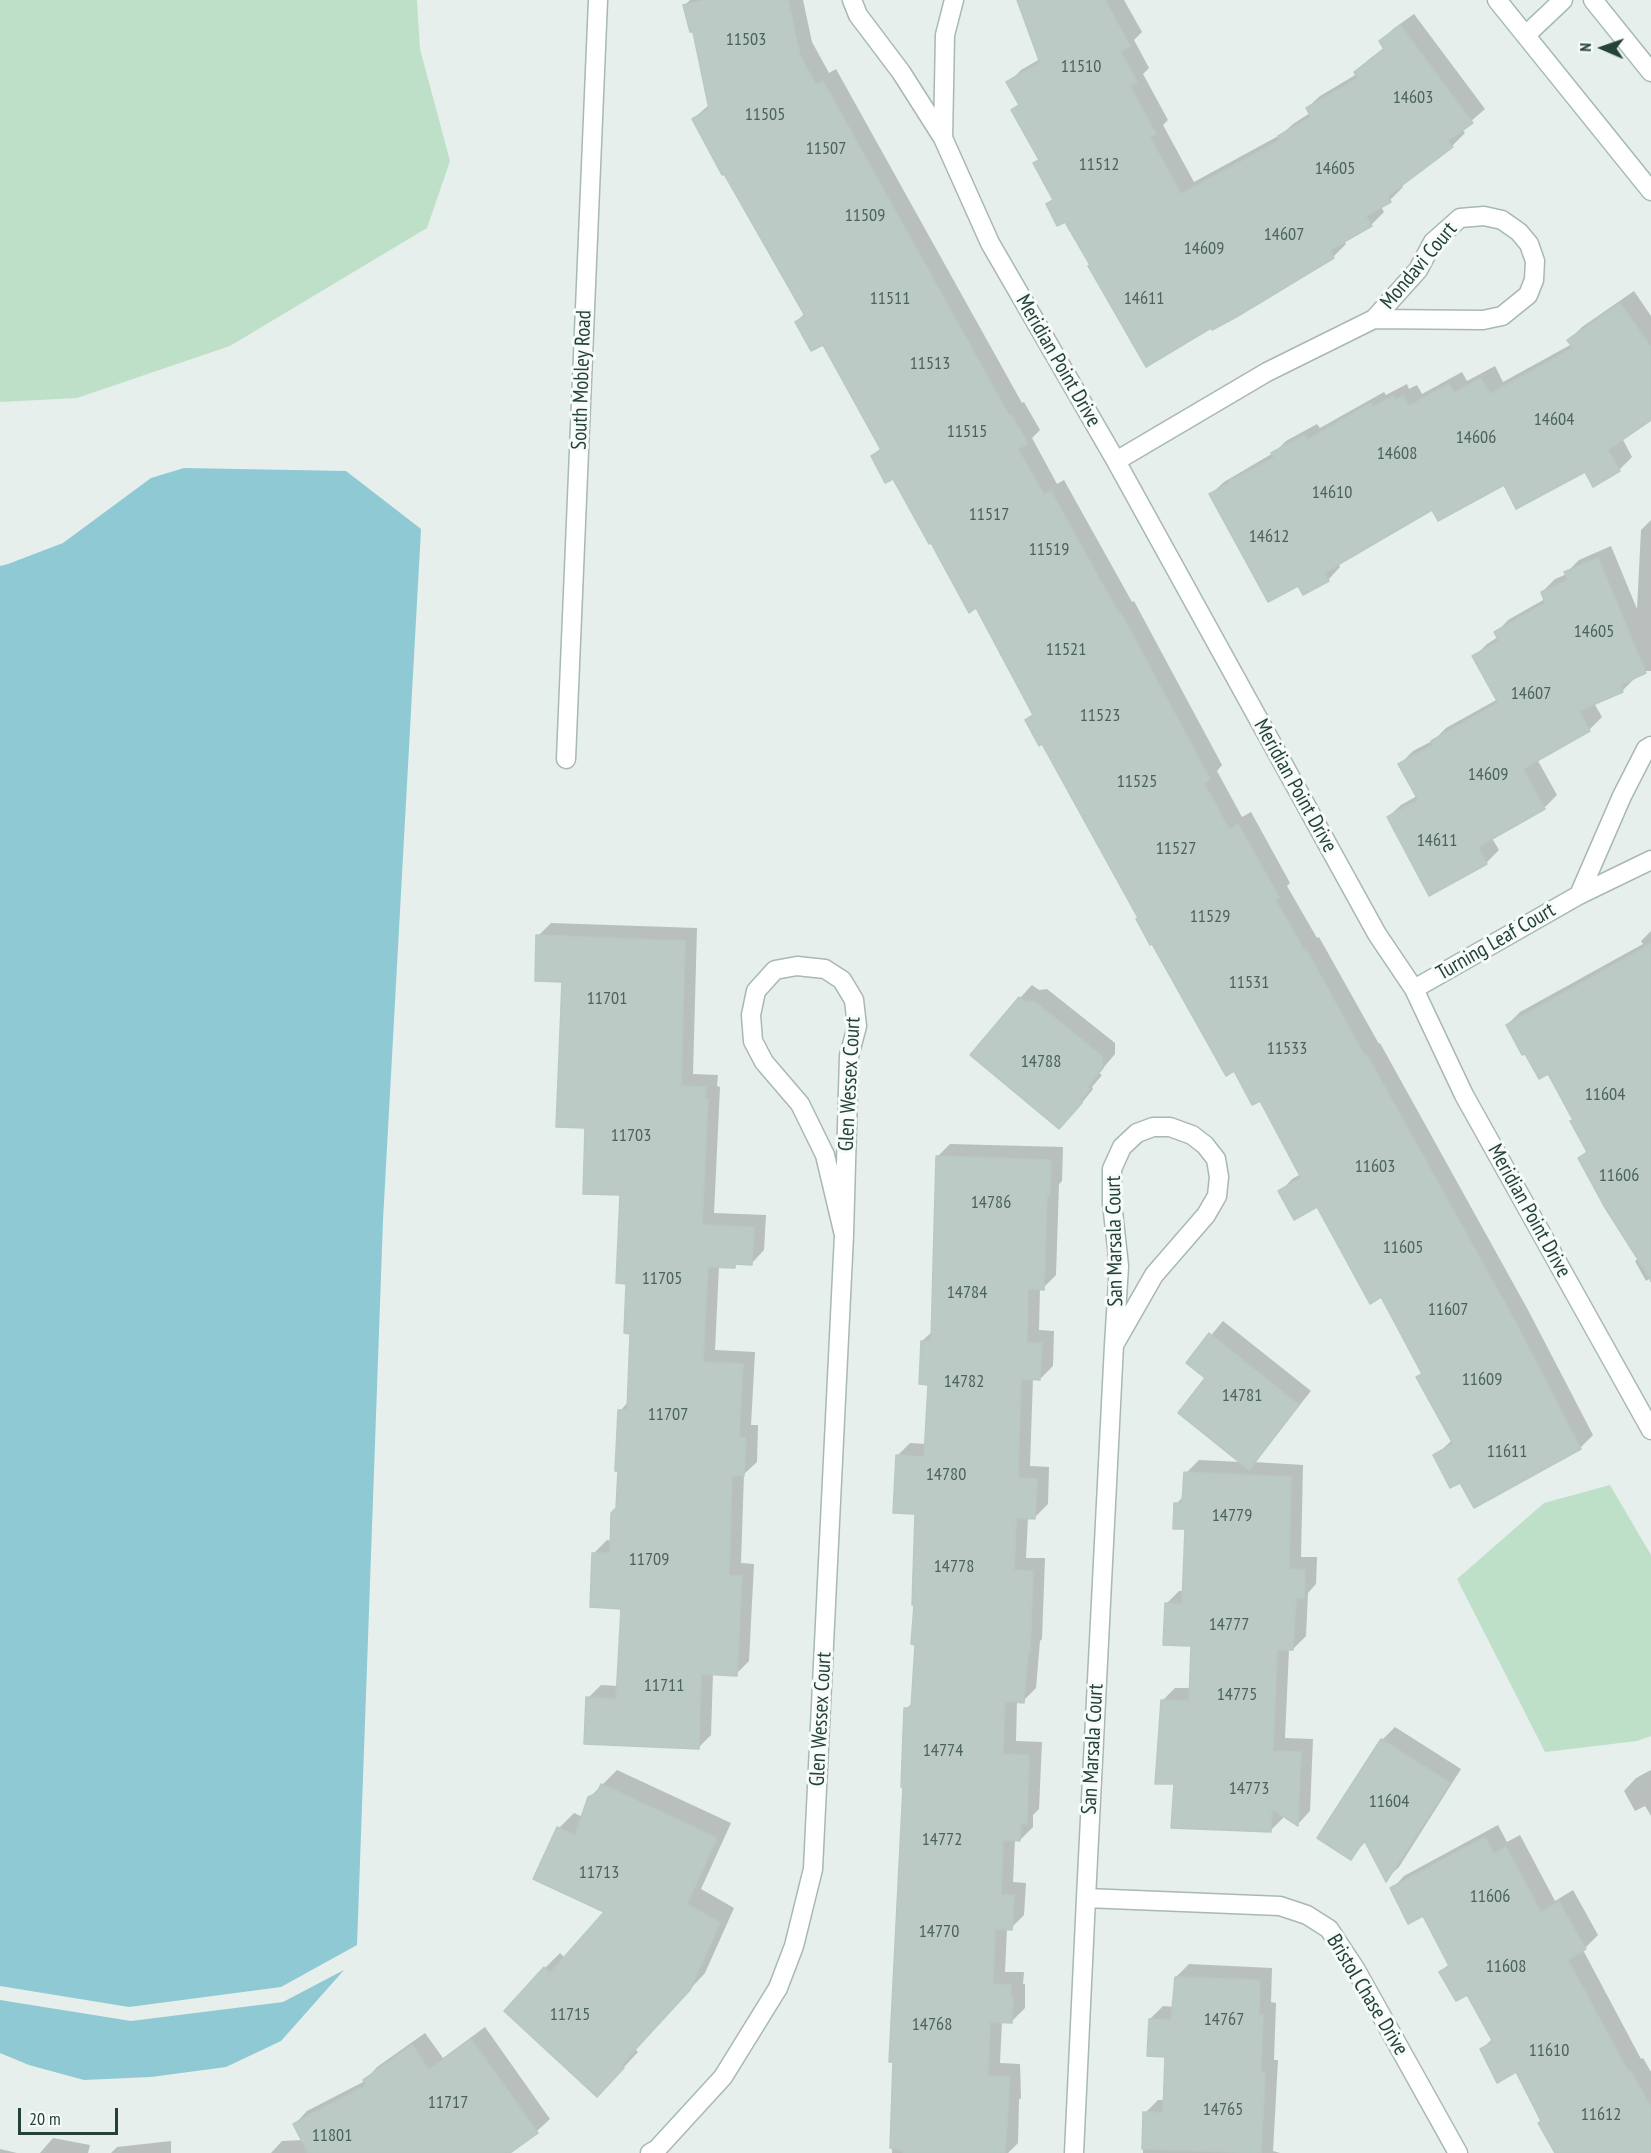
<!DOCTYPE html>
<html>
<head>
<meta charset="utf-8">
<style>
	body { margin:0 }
	#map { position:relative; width:1651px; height:2153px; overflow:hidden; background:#e6efeb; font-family:"PT Sans Narrow",sans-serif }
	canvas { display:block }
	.north { position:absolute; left:1573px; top:18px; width:60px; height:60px; -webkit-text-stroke:4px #f7fbf9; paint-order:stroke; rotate:272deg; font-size:16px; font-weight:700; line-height:24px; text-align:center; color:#24423a }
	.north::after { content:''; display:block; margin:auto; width:21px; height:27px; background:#24423a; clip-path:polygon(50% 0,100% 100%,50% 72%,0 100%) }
	.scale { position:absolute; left:18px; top:2108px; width:100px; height:27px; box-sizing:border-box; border:3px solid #24423a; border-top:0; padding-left:8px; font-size:18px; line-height:21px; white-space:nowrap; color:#24423a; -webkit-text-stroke:4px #f7fbf9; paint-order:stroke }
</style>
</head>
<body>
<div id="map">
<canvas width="1651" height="2153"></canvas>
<div class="north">N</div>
<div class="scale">20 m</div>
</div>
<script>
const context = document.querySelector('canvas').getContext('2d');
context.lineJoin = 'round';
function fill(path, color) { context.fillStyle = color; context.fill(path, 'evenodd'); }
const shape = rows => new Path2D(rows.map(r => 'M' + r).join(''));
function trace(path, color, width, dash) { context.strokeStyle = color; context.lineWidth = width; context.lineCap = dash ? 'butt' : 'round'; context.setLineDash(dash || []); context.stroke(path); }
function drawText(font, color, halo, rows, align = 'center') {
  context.font = font + ' "PT Sans Narrow",sans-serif'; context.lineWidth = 6; context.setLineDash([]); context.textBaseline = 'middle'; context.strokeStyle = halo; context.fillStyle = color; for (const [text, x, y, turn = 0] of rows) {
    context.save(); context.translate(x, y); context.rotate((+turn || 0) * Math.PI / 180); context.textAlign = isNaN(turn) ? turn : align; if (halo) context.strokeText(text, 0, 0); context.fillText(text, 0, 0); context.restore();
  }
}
fill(shape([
	[0,0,417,0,420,49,450,161,427,228,230,346,77,398,0,402],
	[1610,1485,1651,1555,1651,1736,1637,1741,1545,1752,1457,1579,1544,1503]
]), '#bfe0c8');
fill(shape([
	[184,468,346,471,421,529,383,1220,357,1945,281,1987,129,2007,0,1986,0,566,8,564,63,543,151,478],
	[344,1970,281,2041,226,2067,151,2077,84,2080,29,2065,0,2053,0,2000,131,2021,283,2002]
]), '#8ec9d4');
fill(shape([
	[690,0,803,0,812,42,829,73,836,69,1022,403,1024,402,1040,430,1032,438,1057,484,1064,480,1132,602,1134,601,1222,765,1217,771,1242,817,1251,812,1290,883,1287,886,1317,938,1319,937,1379,1044,1380,1043,1528,1310,1593,1435,1581,1447,1474,1505,1461,1481,1435,1456,1452,1440,1418,1378,1423,1372,1382,1295,1318,1205,1280,1192,1292,1179,1301,1174,1260,1099,1234,1069,1139,918,1043,742,1027,720,1034,713,977,606,932,541,893,477,872,456,882,447,823,343,796,322,805,313,693,119,710,104,695,30,685,5],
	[1018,0,1124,0,1142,32,1134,40,1149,68,1143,74,1168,120,1163,125,1194,182,1282,134,1293,124,1310,113,1307,108,1320,96,1357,74,1356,73,1368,60,1385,47,1381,41,1393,29,1414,14,1485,109,1462,129,1465,133,1452,146,1401,184,1403,187,1390,200,1381,206,1384,212,1371,225,1344,240,1346,244,1333,257,1237,315,1092,265,1065,220,1048,205,1053,199,1035,164,1040,158,1013,110,1020,103,1008,83,1021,70,1040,59],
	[1634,291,1651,316,1651,418,1622,438,1632,457,1619,470,1586,470,1504,483,1432,508,1338,563,1340,567,1328,580,1298,584,1211,494,1224,482,1275,452,1286,441,1317,424,1320,428,1384,392,1386,395,1407,384,1409,389,1417,385,1422,394,1462,372,1467,381,1495,366,1503,382,1572,344,1569,340,1582,327],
	[1651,520,1651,671,1646,671,1634,676,1635,678,1622,691,1594,703,1602,717,1589,730,1537,759,1557,795,1544,808,1492,838,1499,850,1486,863,1388,817,1401,805,1417,796,1400,764,1413,751,1434,740,1446,728,1498,699,1474,657,1487,644,1498,637,1496,633,1508,620,1545,599,1542,592,1555,579,1567,574,1566,573,1579,560,1611,546,1637,609,1641,530],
	[551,923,697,928,693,1074,718,1075,717,1086,720,1087,714,1213,766,1215,764,1250,752,1263,738,1262,734,1267,719,1266,715,1350,755,1352,751,1425,758,1425,757,1462,744,1474,741,1563,754,1564,749,1661,736,1674,713,1673,711,1735,698,1748,588,1698,601,1685,618,1686,623,1607,594,1553,607,1540,612,1541,618,1508,620,1411,629,1401,631,1332,622,1194,587,1127,563,981,538,936],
	[1651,931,1651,1283,1649,1279,1646,1281,1635,1261,1639,1258,1580,1158,1588,1150,1574,1119,1549,1072,1507,1025,1520,1012,1643,944,1641,941],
	[1032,985,1039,990,1047,989,1115,1043,1115,1054,1099,1073,1102,1075,1092,1087,1093,1089,1072,1115,1020,998],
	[950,1144,1063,1147,1062,1181,1059,1184,1056,1275,1043,1288,1040,1288,1039,1330,1054,1331,1053,1366,1040,1379,1033,1378,1030,1466,1049,1467,1048,1504,1035,1517,1028,1517,1026,1558,1045,1558,1042,1639,1040,1641,1036,1688,1023,1701,1017,1701,1016,1741,1042,1742,1039,1809,1033,1815,1033,1827,1020,1840,1015,1839,1013,1882,1026,1883,1024,1915,1011,1928,1007,1928,1005,1972,1024,1972,1023,1984,1025,1984,1025,2008,1012,2021,1002,2021,1000,2063,1020,2064,1021,2098,1019,2100,1018,2143,1008,2153,892,2153,905,1785,906,1709,913,1702,916,1644,917,1512,897,1456,910,1443,926,1444,929,1383,922,1341,933,1331,937,1157],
	[1223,1321,1311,1391,1254,1462,1303,1465,1301,1557,1317,1557,1316,1584,1308,1593,1306,1636,1293,1649,1289,1649,1285,1738,1313,1739,1310,1811,1298,1824,1283,1815,1283,1818,1270,1831,1175,1783,1162,1701,1175,1688,1191,1688,1192,1644,1166,1604,1179,1591,1184,1591,1186,1528,1176,1504,1184,1496,1186,1473,1199,1460,1241,1462,1207,1378,1188,1363],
	[1395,1727,1461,1769,1399,1867,1386,1879,1366,1841,1351,1858,1320,1838,1382,1740],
	[617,1770,731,1823,701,1889,734,1908,705,1973,635,2049,638,2052,612,2080,545,1968,560,1953,565,1958,607,1912,559,1828,574,1813,583,1817,589,1798],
	[1651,1770,1651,1816,1645,1806,1635,1811,1624,1791,1636,1778],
	[1498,1825,1507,1842,1520,1835,1555,1901,1573,1890,1598,1935,1583,1950,1641,2059,1643,2058,1651,2072,1651,2153,1557,2153,1543,2120,1516,2070,1482,2049,1493,2038,1468,1993,1441,1972,1450,1963,1423,1914,1392,1889,1404,1876],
	[1189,1964,1272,1968,1271,2002,1276,2003,1274,2060,1278,2060,1273,2151,1280,2153,1143,2153,1145,2113,1158,2100,1165,2100,1167,2056,1150,2019,1163,2006,1174,2007,1176,1977],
	[485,2027,550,2119,537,2131,508,2153,271,2153,282,2141,303,2140,295,2124,307,2111,365,2081,377,2067,425,2033,443,2058],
	[53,2138,90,2145,88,2153,40,2153],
	[171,2141,171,2153,111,2153,117,2147],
	[0,2149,17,2153,0,2153]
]), '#0003');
const building = shape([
	[705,0,788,0,800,55,816,85,823,81,1009,415,1011,414,1028,444,1018,449,1044,495,1051,491,1119,614,1121,613,1210,779,1204,783,1229,829,1238,824,1279,897,1275,899,1304,950,1306,949,1365,1056,1367,1055,1516,1323,1581,1449,1474,1508,1460,1483,1450,1488,1433,1455,1453,1444,1416,1377,1422,1374,1381,1297,1370,1304,1317,1207,1294,1220,1278,1191,1301,1178,1260,1101,1252,1105,1234,1071,1226,1076,1152,944,1150,945,1136,919,1138,918,1042,744,1039,746,1025,720,1033,715,976,608,969,613,931,543,929,544,893,479,885,483,871,456,881,450,823,345,811,351,795,322,805,316,724,174,722,175,692,119,709,109,693,32,690,32,683,5,705,0],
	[1017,0,1105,0,1130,46,1121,52,1137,82,1130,86,1156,134,1150,137,1181,194,1280,140,1278,136,1311,117,1306,108,1358,78,1354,72,1384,49,1379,41,1400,25,1473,123,1448,141,1453,147,1388,196,1391,202,1366,216,1372,226,1330,250,1334,258,1238,316,1212,330,1211,328,1146,367,1088,266,1090,265,1065,222,1057,226,1046,204,1053,200,1033,163,1039,160,1011,110,1019,105,1006,82,1040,63,1017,0],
	[1620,303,1651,347,1651,420,1608,450,1620,471,1593,487,1585,472,1516,509,1504,485,1438,521,1432,510,1324,573,1329,581,1303,595,1298,586,1268,602,1209,494,1230,483,1229,481,1274,458,1271,453,1304,435,1307,440,1371,403,1373,407,1393,396,1395,400,1403,396,1409,406,1449,384,1454,393,1481,378,1490,394,1573,348,1567,340,1620,303],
	[1598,558,1646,673,1620,685,1623,692,1579,711,1590,731,1523,769,1545,809,1478,847,1487,864,1429,896,1387,817,1418,800,1398,764,1433,745,1431,741,1498,703,1472,656,1499,641,1494,632,1545,603,1541,592,1568,580,1564,572,1598,558],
	[536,935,685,941,681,1086,706,1087,705,1099,708,1099,702,1225,754,1227,752,1265,735,1264,735,1268,708,1267,703,1362,743,1364,739,1437,746,1438,744,1476,732,1476,729,1576,742,1576,737,1676,701,1674,699,1749,584,1744,586,1697,616,1699,621,1609,590,1607,592,1553,610,1553,611,1513,616,1508,618,1471,615,1471,618,1410,627,1410,630,1334,624,1333,626,1284,616,1283,620,1195,583,1194,585,1128,556,1127,562,982,535,981,536,935],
	[1651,944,1651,1280,1604,1206,1578,1158,1587,1152,1570,1121,1573,1120,1548,1074,1539,1079,1525,1054,1522,1055,1506,1025,1651,944],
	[1019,997,1026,1002,1034,1001,1102,1056,1103,1068,1087,1087,1090,1089,1080,1101,1082,1103,1059,1129,970,1055,1019,997],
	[936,1156,1051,1160,1050,1195,1047,1195,1044,1290,1028,1289,1027,1343,1042,1343,1040,1380,1021,1379,1018,1478,1037,1479,1035,1519,1016,1518,1014,1570,1033,1571,1030,1653,1028,1653,1024,1703,1005,1701,1003,1754,1029,1755,1027,1824,1021,1823,1020,1841,1003,1840,1001,1895,1014,1895,1012,1930,995,1929,993,1984,1011,1985,1011,1997,1013,1997,1012,2023,990,2022,988,2076,1010,2076,1005,2153,904,2153,900,2149,890,2148,893,2062,889,2062,903,1787,901,1787,904,1708,911,1708,915,1645,911,1644,914,1605,912,1605,915,1514,893,1513,896,1455,924,1457,928,1385,919,1384,921,1341,931,1341,936,1156],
	[1209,1333,1299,1405,1249,1470,1178,1413,1205,1378,1186,1363,1209,1333],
	[1184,1472,1291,1477,1289,1569,1305,1570,1304,1598,1296,1598,1293,1650,1277,1650,1273,1751,1301,1752,1298,1826,1272,1809,1271,1832,1171,1828,1174,1784,1155,1784,1161,1700,1189,1701,1191,1646,1163,1645,1165,1603,1182,1604,1185,1529,1173,1529,1174,1503,1182,1503,1184,1472],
	[1381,1739,1450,1783,1386,1882,1364,1840,1351,1860,1317,1838,1381,1739],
	[601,1784,717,1838,687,1904,720,1923,690,1990,621,2065,624,2068,597,2097,504,2011,544,1967,550,1973,604,1912,533,1879,557,1827,575,1835,588,1797,597,1793,601,1784],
	[1485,1837,1494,1854,1506,1847,1541,1912,1559,1902,1586,1949,1568,1960,1628,2071,1630,2070,1651,2107,1651,2153,1555,2153,1538,2123,1541,2121,1516,2072,1497,2083,1480,2049,1493,2042,1467,1995,1456,2001,1439,1972,1449,1966,1423,1916,1408,1924,1390,1888,1485,1837],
	[1175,1977,1260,1980,1259,2015,1263,2015,1261,2072,1265,2073,1261,2153,1142,2149,1143,2112,1163,2113,1165,2057,1147,2056,1149,2019,1171,2020,1175,1977],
	[471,2039,538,2133,510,2153,308,2153,293,2124,366,2085,363,2080,412,2045,429,2070,471,2039]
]);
fill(building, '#bbcac4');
trace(building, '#b8c9c2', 1.5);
const minor = shape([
	[852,0,858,15,901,72,943,138,990,243,1116,461,1377,934,1414,989,1464,1095,1651,1430],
	[943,138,945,35,954,0],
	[1116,461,1267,372,1374,319,1483,320,1502,316,1528,295,1534,280,1535,261,1529,244,1519,232,1502,220,1484,216,1460,218,1433,242,1418,270,1374,319],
	[566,759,598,0],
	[1579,895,1622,796,1646,749,1651,746],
	[1414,989,1579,895,1651,860],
	[1086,1898,1280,1906,1307,1915,1329,1929,1356,1970,1458,2153],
	[650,2153,657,2149,723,2077,778,1988,794,1946,813,1869,844,1235,849,1056,857,1026,854,1000,842,980,825,969,797,966,775,970,756,991,751,1015,753,1041,764,1062,800,1104,825,1155,844,1235],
	[1074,2153,1086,1898,1114,1345,1119,1266,1112,1203,1112,1169,1122,1147,1137,1133,1153,1127,1170,1127,1192,1135,1205,1145,1216,1159,1219,1177,1217,1196,1206,1215,1154,1275,1114,1345]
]);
const secondary = shape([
	[1497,0,1651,191],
	[1593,0,1651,72],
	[1526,35,1563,0]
]);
trace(minor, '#a8b8b2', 21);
trace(secondary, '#a4bbb3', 21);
trace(minor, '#fff', 18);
trace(secondary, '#fff', 18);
drawText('18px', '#4a645c', null, [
	["11503",746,40],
	["11510",1081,67],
	["14603",1413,98],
	["11505",765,115],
	["11507",826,149],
	["11512",1099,165],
	["14605",1335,169],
	["11509",865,216],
	["14607",1284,235],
	["14609",1204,249],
	["11511",890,299],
	["14611",1144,299],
	["11513",930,364],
	["14604",1554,420],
	["11515",967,432],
	["14606",1476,438],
	["14608",1397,454],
	["14610",1332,493],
	["11517",989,515],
	["14612",1269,537],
	["11519",1049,550],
	["14605",1594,632],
	["11521",1066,650],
	["14607",1531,694],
	["11523",1100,716],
	["14609",1488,775],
	["11525",1137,782],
	["14611",1437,841],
	["11527",1176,849],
	["11529",1210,917],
	["11531",1249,983],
	["11701",607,999],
	["11533",1287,1049],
	["14788",1041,1062],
	["11604",1605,1095],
	["11703",631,1136],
	["11603",1375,1167],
	["11606",1619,1176],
	["14786",991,1203],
	["11605",1403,1248],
	["11705",662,1279],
	["14784",967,1293],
	["11607",1448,1310],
	["11609",1482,1380],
	["14782",964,1382],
	["14781",1242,1396],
	["11707",668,1415],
	["11611",1507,1452],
	["14780",946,1475],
	["14779",1232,1516],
	["11709",649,1560],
	["14778",954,1567],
	["14777",1229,1625],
	["11711",664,1686],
	["14775",1237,1695],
	["14774",943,1751],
	["14773",1249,1789],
	["11604",1389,1802],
	["14772",942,1840],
	["11713",599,1873],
	["11606",1490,1897],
	["14770",939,1932],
	["11608",1506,1967],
	["11715",570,2015],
	["14767",1224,2020],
	["14768",932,2025],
	["11610",1549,2051],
	["11717",448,2103],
	["14765",1223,2110],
	["11612",1601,2115],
	["11801",332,2136]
]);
drawText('21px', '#24423a', '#f7fbf9', [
	["Mondavi Court",1419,266,-50],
	["Meridian Point Drive",1058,361,60],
	["South Mobley Road",582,380,-88],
	["Meridian Point Drive",1295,786,61],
	["Turning Leaf Court",1496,942,-30],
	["Glen Wessex Court",850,1084,-87],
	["Meridian Point Drive",1529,1211,61],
	["San Marsala Court",1115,1241,-91],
	["Glen Wessex Court",821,1719,-87],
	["San Marsala Court",1093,1749,-87],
	["Bristol Chase Drive",1367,1995,59]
]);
</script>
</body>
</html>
